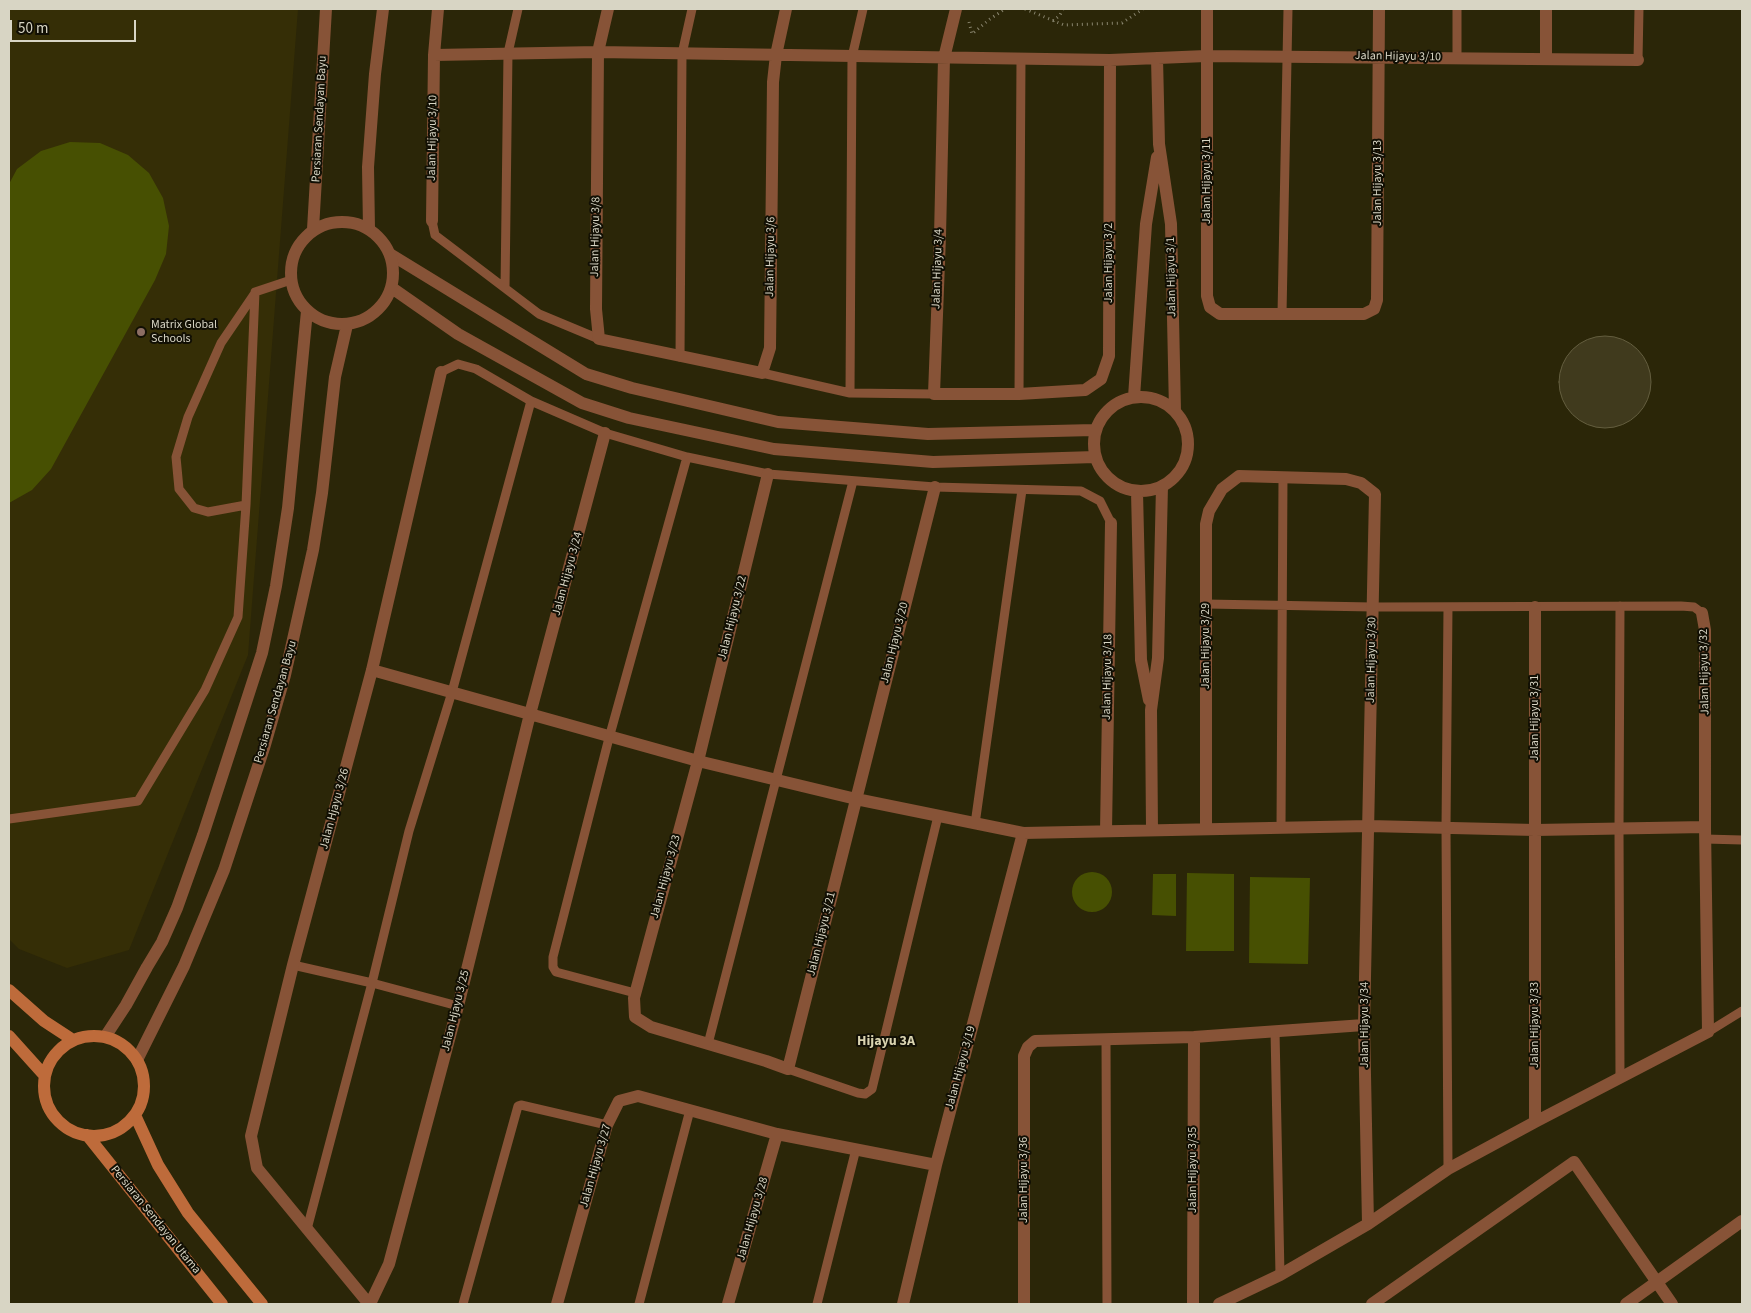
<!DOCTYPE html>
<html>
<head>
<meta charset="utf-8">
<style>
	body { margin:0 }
	#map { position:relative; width:1751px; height:1313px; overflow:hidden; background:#2b2608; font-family:"Source Sans 3",sans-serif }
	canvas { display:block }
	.frame { position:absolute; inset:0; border:10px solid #d8d5c4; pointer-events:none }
	.scale { position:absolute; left:10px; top:20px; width:126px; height:22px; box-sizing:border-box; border:2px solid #d8d5c4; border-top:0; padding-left:6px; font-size:15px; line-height:18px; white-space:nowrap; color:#d8d5c4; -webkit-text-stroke:4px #110f04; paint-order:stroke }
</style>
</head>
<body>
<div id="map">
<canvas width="1751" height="1313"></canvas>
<div class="frame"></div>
<div class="scale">50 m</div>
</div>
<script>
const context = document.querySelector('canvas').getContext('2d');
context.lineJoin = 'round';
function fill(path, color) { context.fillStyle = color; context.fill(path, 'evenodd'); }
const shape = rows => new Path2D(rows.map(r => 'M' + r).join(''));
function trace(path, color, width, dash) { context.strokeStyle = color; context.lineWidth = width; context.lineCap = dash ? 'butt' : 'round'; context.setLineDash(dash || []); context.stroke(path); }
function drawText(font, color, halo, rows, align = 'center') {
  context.font = font + ' "Source Sans 3",sans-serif'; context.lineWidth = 4; context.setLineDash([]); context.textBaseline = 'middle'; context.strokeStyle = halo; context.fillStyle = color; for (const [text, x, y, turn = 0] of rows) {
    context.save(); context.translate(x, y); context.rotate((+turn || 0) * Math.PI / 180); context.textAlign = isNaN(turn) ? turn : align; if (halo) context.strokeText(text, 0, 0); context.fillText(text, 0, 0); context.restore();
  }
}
fill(shape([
	[9,9,298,9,248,655,129,950,67,968,19,949,9,939]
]), '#352e06');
fill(shape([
	[70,142,100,143,128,155,149,173,163,198,169,226,166,254,155,280,51,469,32,490,9,503,9,184,17,169,41,151],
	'1072 892a20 20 0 1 1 40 0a20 20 0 1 1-40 0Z',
	[1187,873,1234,874,1234,951,1186,951],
	[1153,874,1176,874,1176,916,1152,915],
	[1250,877,1310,878,1308,964,1249,963]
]), '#475002');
const building = shape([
	'1559 382a46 46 0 1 1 92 0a46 46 0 1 1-92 0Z'
]);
fill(building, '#403a1d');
trace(building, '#645e3f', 1);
trace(shape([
	[1025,9,1064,25,1122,23,1143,9],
	[1053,21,1060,15,1063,9],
	[969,22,972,34,990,19,1005,9]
]), '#8a866f', 3, [1, 4]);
trace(shape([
	[1457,58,1457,9],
	[1638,60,1639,9],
	[432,221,435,235,539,314,599,339],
	[505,288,508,53,518,9],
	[1282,314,1288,9],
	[680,357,682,54,692,9],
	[441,372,458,364,476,369,531,401,605,433,687,457,609,738,553,957,553,967,556,972,635,993],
	[762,373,850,393,934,394],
	[850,393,852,57,863,9],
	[1019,394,1021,59],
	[687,457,768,474,935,487,1081,491,1100,501,1111,523],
	[246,505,208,512,194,508,179,489,176,457,188,417,221,343,255,293],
	[1206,604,1373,607,1681,606,1694,607,1702,613],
	[1448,607,1446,828,1448,1169],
	[9,819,138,801,205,690,238,617,246,505,255,292,291,280],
	[975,824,1022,490],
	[1281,827,1283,477],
	[1705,839,1742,840],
	[293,965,372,983,458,1006],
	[1275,1031,1280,1275],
	[1708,1032,1742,1011],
	[1106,1039,1107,1304],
	[708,1044,853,481],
	[788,1069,858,1093,865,1094,872,1089,938,816],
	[1620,1078,1619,829,1620,606],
	[307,1229,372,983,409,831,452,692,531,401],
	[463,1304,518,1106,521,1105,607,1125],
	[639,1304,690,1110],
	[817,1304,856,1149]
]), '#875337', 9);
trace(shape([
	[608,9,598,52,596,309,599,339,762,373,770,348,773,82,776,55,786,9],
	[956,9,944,58,940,236,934,394,1019,394,1085,390,1101,379,1109,356,1110,60],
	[1207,9,1207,296,1210,307,1220,314,1364,314,1374,309,1377,300,1379,9],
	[434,55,598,52,1110,60,1206,56,1638,60],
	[1157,58,1159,144,1171,224,1175,411],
	[1546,59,1546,9],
	[432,221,434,55,438,9],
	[390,254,586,374,632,388,778,422,928,434,1094,430],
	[392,288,458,334,582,403,629,418,774,449,933,462,1095,457],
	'1094 444a47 47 0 1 1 94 0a47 47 0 1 1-94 0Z',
	[1134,397,1146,224,1157,157],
	[768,474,698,761,634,998,635,1017,651,1027,766,1061,788,1069,935,487],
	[1137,492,1141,660,1149,700],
	[372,670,698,761,856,799,1023,833,1369,826,1535,830,1705,827],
	[1206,828,1206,524,1209,511,1222,489,1239,476,1346,479,1361,483,1375,494,1364,1025,1368,1224],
	[1152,830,1151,710,1158,658,1162,486],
	[1106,831,1111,523],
	[1535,1122,1708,1032,1705,827,1705,630,1702,613],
	[369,1304,257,1168,251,1136,293,965,372,670,441,372],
	[370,1304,389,1264,458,1006,530,714,605,433],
	[557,1304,607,1125,619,1101,638,1096,777,1134,936,1165],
	[728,1304,777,1134],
	[903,1304,936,1165,1023,833],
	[1024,1304,1024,1056,1028,1047,1035,1041,1194,1037,1364,1025],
	[1193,1304,1194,1037],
	[1219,1304,1280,1275,1368,1224,1448,1169,1535,1122,1535,607],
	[1372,1304,1574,1162,1672,1304],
	[1626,1304,1742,1221]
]), '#875337', 12);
trace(shape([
	'291 273a51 51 0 1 1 102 0a51 51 0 1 1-102 0Z',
	[313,229,326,9],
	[369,229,368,167,375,74,383,9],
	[105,1037,126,1005,147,967,162,942,177,908,203,835,262,653,276,586,288,508,307,311],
	[137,1060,184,966,224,870,264,748,285,675,313,550,322,493,335,377,347,325]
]), '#875337', 12);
trace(shape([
	[9,990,44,1021,73,1040],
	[9,1036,45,1076],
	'44 1086a50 50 0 1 1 100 0a50 50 0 1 1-100 0Z',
	[135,1115,158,1165,188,1213,262,1304],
	[87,1135,222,1304]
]), '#be6b3b', 12);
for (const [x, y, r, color] of [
	[141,332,5,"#8d6e63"]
]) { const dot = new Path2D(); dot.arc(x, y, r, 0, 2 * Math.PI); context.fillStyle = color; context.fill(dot); trace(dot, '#110f04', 2); }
drawText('12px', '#d8d5c4', '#110f04', [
	["Jalan Hijayu 3/10",1398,57,1],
	["Persiaran Sendayan Bayu",320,119,-87],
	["Jalan Hijayu 3/10",433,138,-89],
	["Jalan Hijayu 3/11",1207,181,-90],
	["Jalan Hijayu 3/13",1378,183,-90],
	["Jalan Hijayu 3/8",596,237,-89],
	["Jalan Hijayu 3/6",771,257,-89],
	["Jalan Hijayu 3/2",1109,263,-90],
	["Jalan Hijayu 3/4",938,269,-88],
	["Jalan Hijayu 3/1",1172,277,-91],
	["Jalan Hijayu 3/24",568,574,-75],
	["Jalan Hijayu 3/22",733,618,-76],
	["Jalan Hjayu 3/20",895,643,-76],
	["Jalan Hijayu 3/29",1206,646,-90],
	["Jalan Hijayu 3/30",1372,660,-89],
	["Jalan Hijayu 3/32",1705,672,-91],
	["Jalan Hijayu 3/18",1108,677,-89],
	["Persiaran Sendayan Bayu",276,702,-74],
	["Jalan Hijayu 3/31",1535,718,-90],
	["Jalan Hjayu 3/26",335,809,-75],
	["Jalan Hijayu 3/23",666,877,-75],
	["Jalan Hijayu 3/21",822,934,-76],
	["Jalan Hjayu 3/25",456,1011,-76],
	["Jalan Hijayu 3/34",1365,1025,-90],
	["Jalan Hijayu 3/33",1535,1025,-90],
	["Jalan Hijayu 3/19",961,1068,-75],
	["Jalan Hijayu 3/27",596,1166,-74],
	["Jalan Hijayu 3/35",1193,1170,-90],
	["Jalan Hijayu 3/36",1024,1180,-90],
	["Jalan Hijayu 3/28",753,1219,-74],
	["Persiaran Sendayan Utama",155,1220,51]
]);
drawText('12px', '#d8d5c4', '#110f04', [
	["Matrix Global",151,325],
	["Schools",151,339]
], 'left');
drawText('bold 14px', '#d9d3b0', '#110f04', [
	["Hijayu 3A",886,1042]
]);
</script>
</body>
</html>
